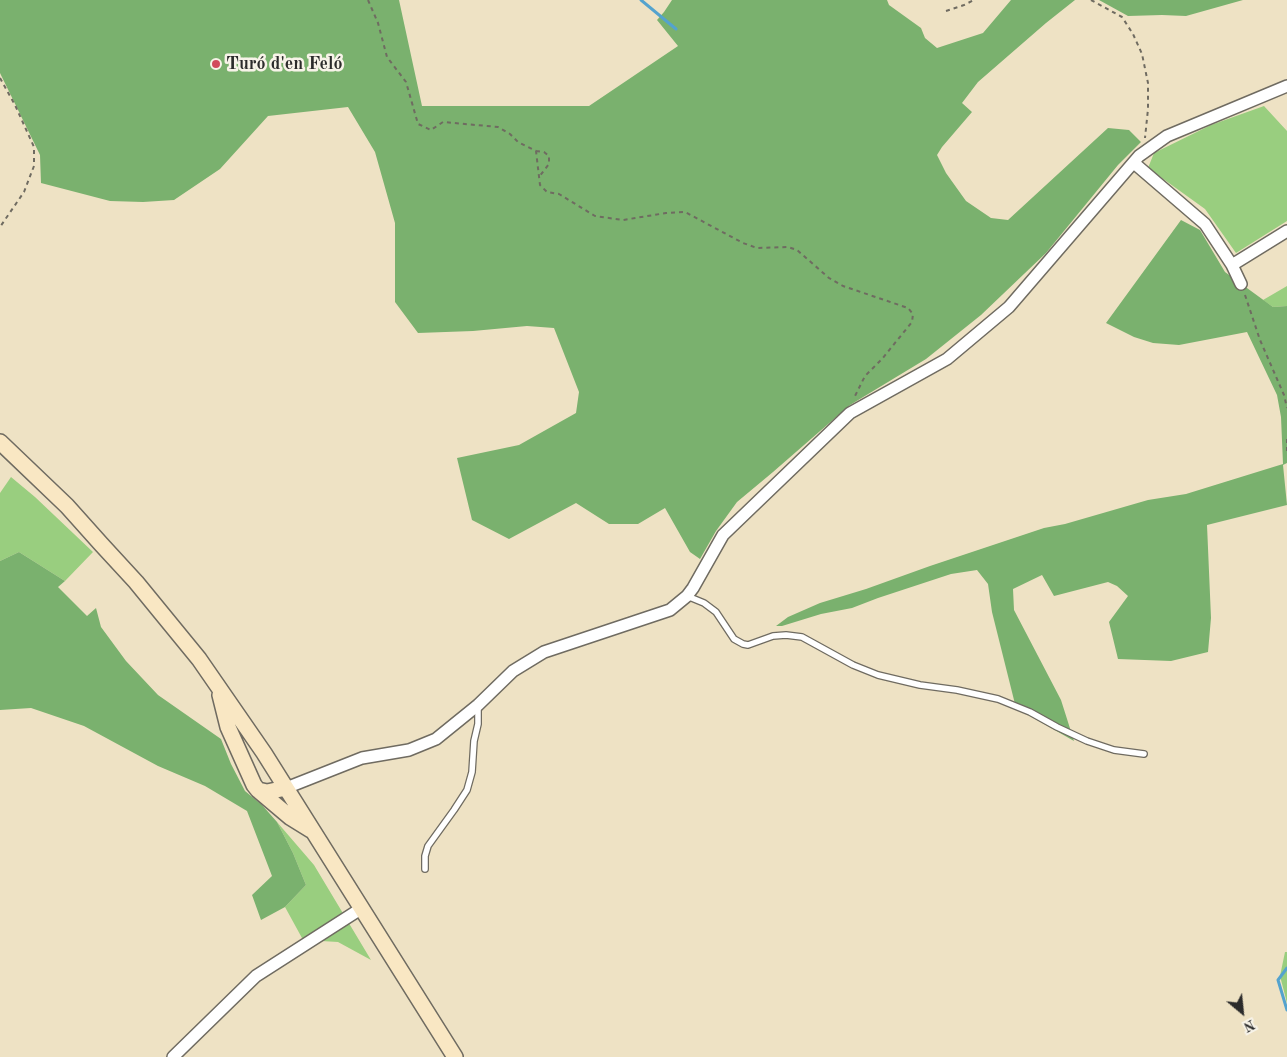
<!DOCTYPE html>
<html>
<head>
<meta charset="utf-8">
<style>
	body { margin:0 }
	#map { position:relative; width:1287px; height:1057px; overflow:hidden; background:#eee2c4; font-family:"Old Standard TT",serif }
	canvas { display:block }
	.north { position:absolute; left:1217px; top:987px; width:50px; height:50px; -webkit-text-stroke:4px #f7f3e8; paint-order:stroke; rotate:152deg; font-size:14px; font-weight:700; line-height:20px; text-align:center; color:#2b2b2b }
	.north::after { content:''; display:block; margin:auto; width:18px; height:22px; background:#2b2b2b; clip-path:polygon(50% 0,100% 100%,50% 72%,0 100%) }
</style>
</head>
<body>
<div id="map">
<canvas width="1287" height="1057"></canvas>
<div class="north">N</div>
</div>
<script>
const context = document.querySelector('canvas').getContext('2d');
context.lineJoin = 'round';
function fill(path, color) { context.fillStyle = color; context.fill(path, 'evenodd'); }
const shape = rows => new Path2D(rows.map(r => 'M' + r).join(''));
function trace(path, color, width, dash) { context.strokeStyle = color; context.lineWidth = width; context.lineCap = dash ? 'butt' : 'round'; context.setLineDash(dash || []); context.stroke(path); }
function drawText(font, color, halo, rows, align = 'center') {
  context.font = font + ' "Old Standard TT",serif'; context.lineWidth = 5; context.setLineDash([]); context.textBaseline = 'middle'; context.strokeStyle = halo; context.fillStyle = color; for (const [text, x, y, turn = 0] of rows) {
    context.save(); context.translate(x, y); context.rotate((+turn || 0) * Math.PI / 180); context.textAlign = isNaN(turn) ? turn : align; if (halo) context.strokeText(text, 0, 0); context.fillText(text, 0, 0); context.restore();
  }
}
fill(shape([
	[1264,106,1287,131,1287,221,1236,253,1205,209,1148,168,1154,153,1211,125],
	[1287,286,1287,306,1273,307,1263,300],
	[11,477,35,497,93,552,65,581,19,552,0,561,0,493],
	[277,822,314,865,371,960,338,942,304,940,302,938,285,907,306,885,293,853],
	[1285,952,1287,952,1287,1003,1280,976]
]), '#99ce7f');
fill(shape([
	[0,0,399,0,422,106,589,106,678,46,657,20,664,12,672,0,887,0,889,5,921,28,925,38,937,48,983,33,1011,0,1075,0,1046,23,978,82,962,103,972,112,942,147,937,155,946,173,966,201,991,218,1008,220,1108,128,1129,130,1141,142,1118,165,1046,253,981,315,926,359,850,405,773,472,737,502,716,531,700,559,690,552,665,508,638,524,609,524,576,503,509,539,472,520,457,458,519,445,576,413,579,392,554,328,527,326,473,331,418,333,395,302,395,223,375,152,348,107,268,116,220,169,174,200,143,202,110,201,41,183,40,155,0,73],
	[1099,0,1243,0,1186,16,1162,15,1128,16],
	[1181,220,1200,230,1225,272,1273,307,1287,306,1287,463,1283,465,1287,505,1207,525,1211,618,1208,652,1171,661,1118,659,1109,622,1128,596,1117,586,1108,582,1054,596,1042,575,1013,589,1014,610,1061,700,1074,741,1016,708,992,612,988,584,977,570,951,574,878,598,852,608,821,614,782,626,776,626,788,617,820,603,866,589,930,566,1044,528,1065,524,1148,500,1186,494,1283,464,1281,417,1277,395,1247,332,1179,345,1153,343,1134,337,1106,323],
	[19,552,65,581,58,587,87,616,96,608,101,627,126,661,158,695,221,739,231,764,245,791,262,805,277,822,293,853,306,885,285,907,261,920,252,895,272,876,247,811,205,786,158,766,84,726,31,708,0,710,0,561]
]), '#7ab16e');
trace(shape([
	[641,0,676,29],
	[1287,968,1278,980,1287,1010]
]), '#54a3ce', 3);
const lane = shape([
	[687,596,704,603,716,612,734,639,743,644,748,645,773,636,786,635,802,637,853,665,878,675,920,685,957,690,998,699,1030,712,1057,727,1087,741,1114,750,1144,754],
	[425,869,425,856,428,846,454,810,467,790,472,772,474,741,478,724,478,705]
]);
const street = shape([
	[1134,163,1205,224,1232,265,1287,231],
	[1232,265,1241,284],
	[286,788,362,758,409,750,436,739,478,705,513,671,544,652,670,610,687,596,693,588,723,535,850,413,947,359,1009,307,1139,156,1167,136,1287,86],
	[173,1057,256,976,362,908]
]);
const secondary = shape([
	[0,442,67,506,101,544,136,582,199,659,264,753,455,1057],
	[220,695,228,727,254,785,258,790,267,792,286,788],
	[258,790,290,817,311,830]
]);
trace(lane, '#6f6b61', 8);
trace(street, '#6f6b61', 14);
trace(secondary, '#6f6b61', 18);
trace(shape([
	[368,0,378,23,387,57,406,82,418,124,431,130,443,122,498,127,510,134,518,142,536,151,540,185,547,192,559,194,595,216,623,220,666,213,685,212,743,243,757,248,788,247,797,250,829,278,843,286,908,308,913,314,912,322,882,359,865,376,855,396],
	[1091,0,1122,17,1133,34,1142,54,1148,83,1148,109,1145,138],
	[946,11,964,5,974,0],
	[0,78,15,105,34,147,34,166,24,192,0,227],
	[536,151,544,152,549,156,549,164,539,177],
	[1245,295,1260,340,1284,395,1287,408],
	[1287,439,1287,454]
]), '#6f6b61', 2, [4, 4]);
trace(lane, '#fff', 5.5);
trace(street, '#fff', 11);
trace(secondary, '#f9e7c3', 15);
for (const [x, y, r, color] of [
	[216,64,5,"#d1495b"]
]) { const dot = new Path2D(); dot.arc(x, y, r, 0, 2 * Math.PI); context.fillStyle = color; context.fill(dot); trace(dot, '#f7f3e8', 2); }
drawText('bold 18px', '#2b2b2b', '#f7f3e8', [
	["Turó d'en Feló",226,64]
], 'left');
</script>
</body>
</html>
